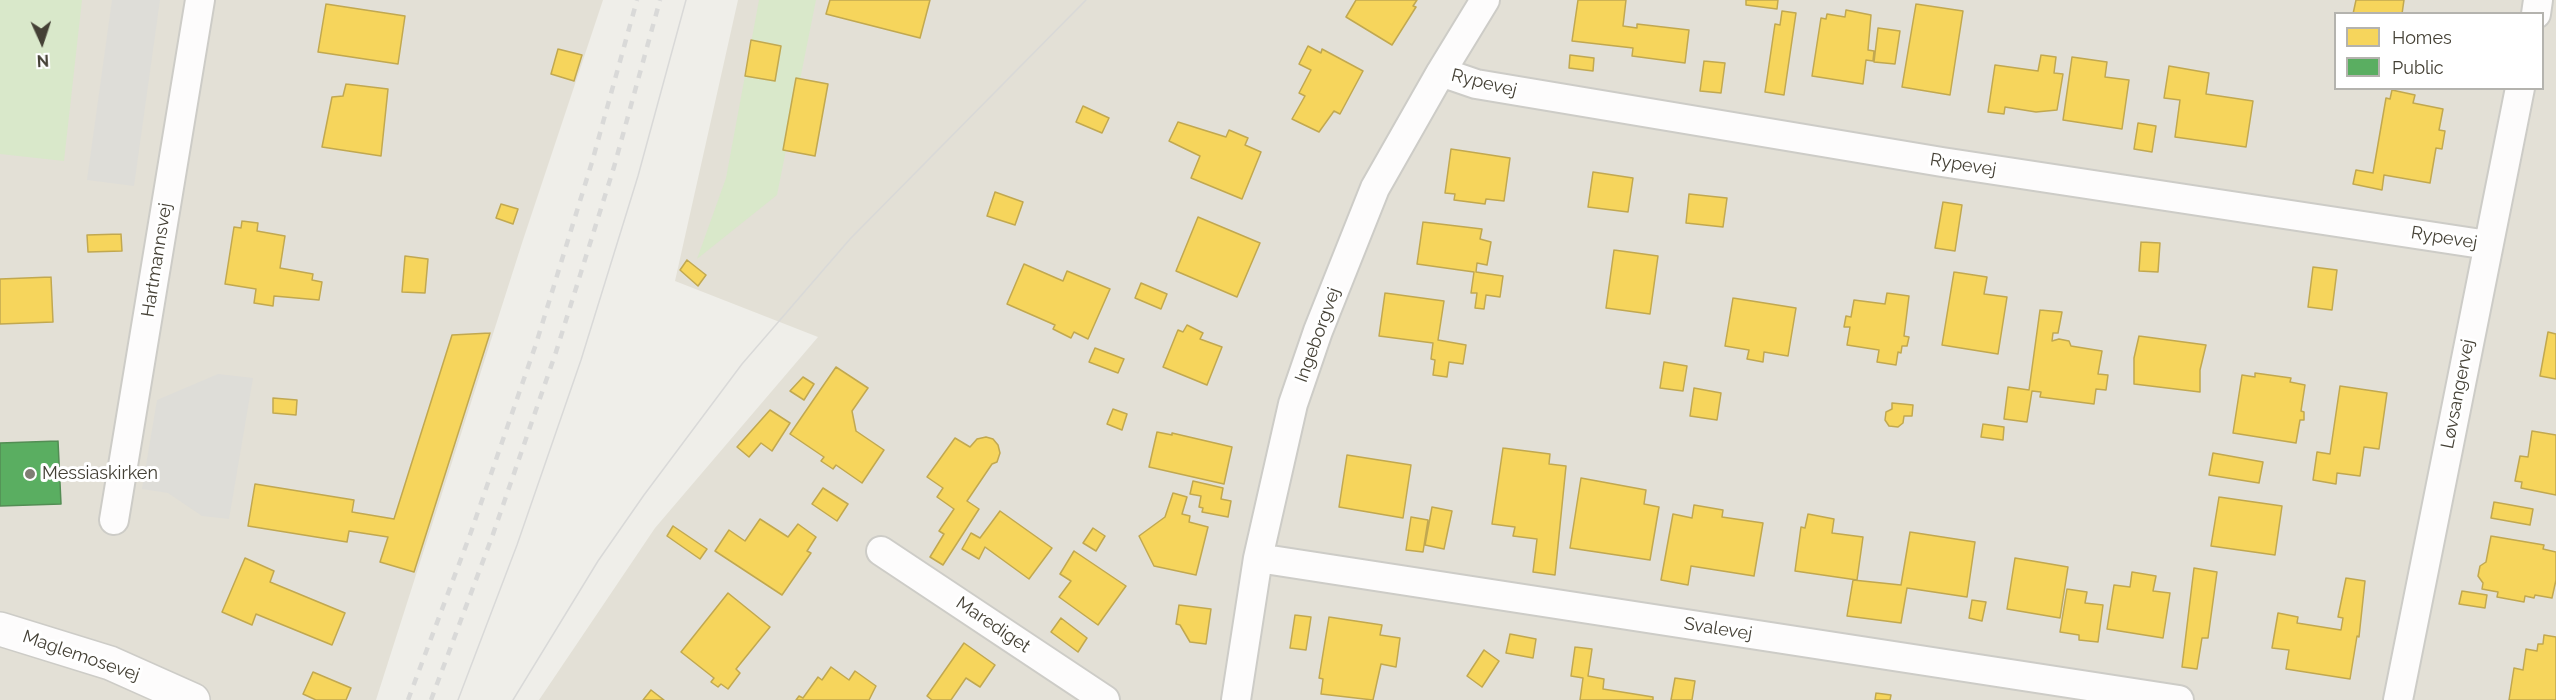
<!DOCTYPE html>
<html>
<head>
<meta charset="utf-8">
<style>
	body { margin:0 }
	#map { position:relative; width:2556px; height:700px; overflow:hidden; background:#efeee9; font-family:Raleway,sans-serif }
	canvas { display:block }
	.legend { position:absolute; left:2334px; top:12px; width:210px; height:78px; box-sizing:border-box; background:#fff; border:2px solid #b4b3ae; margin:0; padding:8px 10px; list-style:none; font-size:18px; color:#444035 }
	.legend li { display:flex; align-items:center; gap:12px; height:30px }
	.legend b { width:30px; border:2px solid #b4b3ae }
	.north { position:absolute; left:12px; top:12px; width:60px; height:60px; -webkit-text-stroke:4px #fff; paint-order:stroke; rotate:177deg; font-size:16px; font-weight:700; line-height:24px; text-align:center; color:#444035 }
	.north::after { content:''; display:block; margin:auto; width:21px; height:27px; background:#444035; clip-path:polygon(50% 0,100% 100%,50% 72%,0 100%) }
</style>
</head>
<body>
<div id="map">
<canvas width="2556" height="700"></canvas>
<ul class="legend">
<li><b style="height:16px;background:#f6d55c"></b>Homes</li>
<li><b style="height:16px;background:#5aae61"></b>Public</li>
</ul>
<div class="north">N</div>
</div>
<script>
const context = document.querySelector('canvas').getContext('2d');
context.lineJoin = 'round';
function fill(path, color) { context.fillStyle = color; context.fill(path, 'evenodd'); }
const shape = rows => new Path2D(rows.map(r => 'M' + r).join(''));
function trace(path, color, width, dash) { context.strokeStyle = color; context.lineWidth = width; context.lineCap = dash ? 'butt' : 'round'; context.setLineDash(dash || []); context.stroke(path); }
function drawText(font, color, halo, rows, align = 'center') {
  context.font = font + ' Raleway,sans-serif'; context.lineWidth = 6; context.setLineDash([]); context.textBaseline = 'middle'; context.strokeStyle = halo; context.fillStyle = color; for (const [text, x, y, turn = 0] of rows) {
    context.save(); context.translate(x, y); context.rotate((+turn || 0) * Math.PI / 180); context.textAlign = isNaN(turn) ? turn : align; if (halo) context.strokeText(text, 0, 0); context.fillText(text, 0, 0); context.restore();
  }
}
fill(shape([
	[0,0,603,0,523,240,376,700,0,700],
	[738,0,2556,0,2556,700,539,700,655,528,818,337,675,281],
	[2336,14,2542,14,2542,88,2336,88]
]), '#e3e0d6');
fill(shape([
	[0,0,82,0,64,161,0,154],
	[759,0,816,0,777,195,697,259,726,178]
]), '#d9e8ca');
fill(shape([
	[112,0,160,0,134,186,87,180],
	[218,374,253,378,229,519,202,516,168,493,142,489,157,400]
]), '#deddd8');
const homes = shape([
	[830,0,930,0,920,38,826,14,830,0],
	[1356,0,1417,0,1413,6,1416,7,1392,45,1346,17,1356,0],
	[1578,0,1626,0,1623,26,1637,28,1637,24,1689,30,1685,63,1632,56,1633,48,1572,41,1578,0],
	[1746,0,1778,0,1777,9,1746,5,1746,0],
	[2356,0,2404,0,2402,14,2353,14,2356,0],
	[326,4,405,16,398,64,318,52,326,4],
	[1916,4,1963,11,1950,95,1902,87,1916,4],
	[1846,10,1871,15,1868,50,1874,51,1873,61,1866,60,1863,84,1812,76,1821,18,1826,19,1827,14,1845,17,1846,10],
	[1782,11,1796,13,1784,95,1765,92,1775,24,1780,25,1782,11],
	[1878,28,1900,31,1895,64,1874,62,1878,28],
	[751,40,781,46,775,81,745,76,751,40],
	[1308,46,1321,53,1322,49,1363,71,1340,114,1334,111,1319,132,1292,119,1305,96,1299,93,1311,70,1299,64,1308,46],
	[558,49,582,55,574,81,551,74,558,49],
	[1570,55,1594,58,1593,71,1569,68,1570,55],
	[2041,55,2056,57,2054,73,2063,74,2057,110,2036,112,2005,107,2004,114,1988,112,1995,65,2038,71,2041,55],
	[2072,57,2107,62,2105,77,2129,80,2122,129,2063,120,2072,57],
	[1704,61,1725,63,1721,93,1700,91,1704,61],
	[2169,66,2209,73,2206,94,2253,101,2246,147,2175,137,2180,100,2164,98,2169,66],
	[796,78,828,84,815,156,783,150,796,78],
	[346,84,388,89,381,156,322,147,332,97,343,96,346,84],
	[2392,90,2415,95,2413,103,2443,109,2439,130,2445,131,2442,149,2436,148,2430,183,2384,175,2382,190,2353,184,2356,170,2373,173,2386,98,2390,99,2392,90],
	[1083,106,1109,118,1102,133,1076,122,1083,106],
	[1178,122,1226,137,1229,130,1248,138,1245,145,1261,152,1242,199,1191,178,1200,156,1169,141,1178,122],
	[2138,123,2156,126,2152,152,2134,149,2138,123],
	[1451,149,1510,158,1504,201,1486,199,1485,204,1454,200,1455,194,1445,193,1451,149],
	[1593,172,1633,178,1628,212,1588,207,1593,172],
	[995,192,1023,202,1015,225,987,216,995,192],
	[1689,194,1727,198,1723,227,1686,223,1689,194],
	[1943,202,1962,205,1955,251,1935,248,1943,202],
	[501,204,518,209,513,224,496,218,501,204],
	[1198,217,1260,243,1237,297,1176,271,1198,217],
	[242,221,258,223,257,231,285,236,280,268,313,274,312,280,322,282,319,300,274,296,273,306,254,303,256,289,225,284,234,227,241,228,242,221],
	[1423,222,1482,229,1480,239,1491,242,1487,265,1477,263,1476,272,1503,276,1500,297,1486,295,1484,309,1475,308,1477,293,1471,293,1474,272,1417,264,1423,222],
	[121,234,122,251,88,252,87,235,121,234],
	[2141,242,2160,243,2158,272,2139,271,2141,242],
	[1614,250,1658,256,1650,314,1606,308,1614,250],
	[405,256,428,259,425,293,402,292,405,256],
	[687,260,706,275,698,286,680,270,687,260],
	[1024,264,1063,281,1067,271,1110,289,1088,339,1074,332,1071,338,1053,329,1055,325,1007,304,1024,264],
	[2313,267,2337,270,2332,310,2308,307,2313,267],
	[1954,272,1987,277,1984,294,2007,297,1998,354,1942,345,1954,272],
	[51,277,53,322,0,324,0,279,51,277],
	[1141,283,1167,294,1161,309,1135,298,1141,283],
	[1385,293,1444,301,1438,340,1466,345,1463,364,1449,362,1447,377,1433,375,1435,360,1431,359,1433,343,1379,336,1385,293],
	[1887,293,1909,296,1904,336,1909,337,1907,346,1902,346,1901,353,1898,352,1896,365,1877,362,1879,350,1847,345,1850,327,1844,327,1846,316,1851,317,1854,300,1885,304,1887,293],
	[1733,298,1796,308,1788,356,1764,352,1763,362,1747,359,1749,350,1725,346,1733,298],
	[2040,310,2062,312,2058,333,2053,333,2052,341,2059,339,2069,341,2071,346,2102,351,2098,374,2108,375,2106,390,2096,389,2094,404,2040,397,2041,392,2032,391,2027,422,2004,419,2008,387,2029,390,2040,310],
	[1187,325,1203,333,1200,339,1222,347,1207,385,1163,367,1178,330,1183,332,1187,325],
	[2548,332,2556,334,2556,379,2540,376,2548,332],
	[490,333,414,572,380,562,388,537,349,531,347,542,248,526,255,484,354,500,352,512,394,519,452,335,490,333],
	[2139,336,2206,345,2200,370,2200,392,2134,384,2134,358,2139,336],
	[1095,348,1124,359,1118,373,1089,362,1095,348],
	[1664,362,1687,366,1683,391,1660,388,1664,362],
	[836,367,868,388,852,411,856,431,884,450,862,483,836,465,833,469,821,461,824,457,790,434,836,367],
	[2255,373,2291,378,2290,382,2305,385,2301,411,2304,412,2304,420,2300,420,2296,443,2233,433,2242,375,2255,377,2255,373],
	[803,377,814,384,804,400,790,391,803,377],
	[2340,386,2387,393,2379,449,2364,447,2360,476,2337,473,2336,484,2313,480,2317,452,2330,454,2340,386],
	[1694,388,1721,393,1717,420,1690,416,1694,388],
	[273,398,297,400,296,415,273,413,273,398],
	[1892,403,1913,405,1912,416,1904,416,1903,423,1898,427,1889,426,1885,420,1886,412,1892,409,1892,403],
	[1113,409,1127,414,1122,430,1107,424,1113,409],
	[770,410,790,423,772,451,761,443,749,457,737,447,770,410],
	[1983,424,2004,427,2003,440,1981,437,1983,424],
	[2532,431,2556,435,2556,495,2521,488,2522,482,2515,481,2520,456,2528,457,2532,431],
	[1157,432,1172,435,1172,433,1232,447,1224,484,1149,467,1157,432],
	[986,437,993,439,998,445,1000,453,997,462,992,464,967,501,979,509,943,565,930,557,944,534,939,531,954,509,937,497,943,488,927,477,955,438,970,447,977,439,986,437],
	[1503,448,1550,454,1549,464,1566,466,1555,575,1533,572,1537,539,1513,536,1515,527,1492,524,1503,448],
	[2213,453,2263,462,2259,483,2209,475,2213,453],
	[1347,455,1411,465,1403,518,1339,507,1347,455],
	[1581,478,1646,490,1644,504,1659,507,1650,560,1570,548,1581,478],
	[1193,481,1223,488,1221,499,1231,501,1228,517,1202,512,1203,508,1199,507,1201,496,1190,494,1193,481],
	[823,488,848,504,837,521,812,504,823,488],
	[1173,493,1187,497,1182,514,1190,516,1189,522,1208,527,1196,575,1154,566,1139,536,1165,517,1173,493],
	[2219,497,2282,506,2275,555,2211,546,2219,497],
	[2494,502,2533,509,2530,525,2491,518,2494,502],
	[1694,505,1723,510,1722,517,1763,523,1754,576,1691,566,1688,585,1661,580,1673,514,1692,518,1694,505],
	[1432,507,1452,511,1444,549,1425,545,1432,507],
	[1000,511,1052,548,1029,579,985,547,979,559,962,549,971,533,980,538,1000,511],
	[1808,514,1834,519,1832,533,1863,537,1857,580,1795,571,1801,527,1805,528,1808,514],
	[1411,517,1428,520,1423,552,1406,550,1411,517],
	[760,519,788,537,798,524,816,537,807,551,811,553,782,595,715,551,729,530,745,541,760,519],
	[673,526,707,549,700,559,667,536,673,526],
	[1093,528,1105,536,1096,551,1083,543,1093,528],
	[1910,532,1975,542,1967,597,1907,588,1901,623,1847,616,1853,580,1901,585,1910,532],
	[2491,536,2544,545,2543,549,2556,552,2556,580,2552,598,2535,595,2534,598,2525,596,2524,602,2497,597,2498,592,2482,589,2483,583,2478,576,2480,566,2486,562,2491,536],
	[1074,551,1126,586,1098,625,1059,597,1071,581,1060,574,1074,551],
	[245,558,274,571,270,582,345,613,332,645,256,614,252,625,222,612,245,558],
	[2015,558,2068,567,2060,618,2007,609,2015,558],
	[2194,568,2217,572,2208,638,2202,638,2197,669,2182,667,2194,568],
	[2132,572,2156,576,2153,591,2170,593,2163,638,2107,629,2114,585,2130,587,2132,572],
	[2346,578,2365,581,2359,637,2357,636,2350,679,2286,669,2289,650,2272,648,2278,613,2298,617,2297,623,2341,630,2343,618,2338,617,2346,578],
	[2067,589,2087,592,2085,603,2103,605,2098,642,2079,640,2079,635,2060,632,2067,589],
	[2462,591,2487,595,2485,608,2459,604,2462,591],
	[728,593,770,627,736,669,740,673,728,689,721,684,718,687,711,682,714,678,681,652,728,593],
	[1972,600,1986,602,1982,621,1969,618,1972,600],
	[1179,605,1211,609,1206,644,1190,642,1180,625,1176,624,1179,605],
	[1295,615,1311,617,1306,650,1290,648,1295,615],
	[1329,617,1382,625,1380,635,1400,638,1396,667,1381,664,1373,700,1321,694,1323,679,1319,678,1329,617],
	[1061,618,1087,638,1078,652,1051,632,1061,618],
	[1510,634,1536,639,1533,658,1506,653,1510,634],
	[2544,635,2556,637,2556,700,2509,700,2514,668,2523,670,2526,649,2537,651,2538,644,2543,644,2544,635],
	[964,643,995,665,980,687,966,678,951,700,932,700,927,696,964,643],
	[1575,647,1592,649,1588,676,1604,679,1603,689,1653,697,1653,700,1580,700,1583,678,1571,676,1575,647],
	[1484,650,1499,661,1482,687,1467,676,1484,650],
	[831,667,849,680,855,671,876,686,869,700,796,700,799,696,803,698,818,677,822,680,831,667],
	[313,672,351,688,346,700,316,700,303,694,313,672],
	[1675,678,1695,681,1692,700,1671,700,1675,678],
	[651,690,664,700,643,700,651,690],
	[1876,693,1891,695,1890,700,1875,700,1876,693]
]);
fill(homes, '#f6d55c');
trace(homes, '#c1a850', 1.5);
const public = shape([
	[58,441,61,504,0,506,0,443,58,441]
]);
fill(public, '#5aae61');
trace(public, '#538d54', 1.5);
const minor = shape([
	[2536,14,2538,0],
	[1441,72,1476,84,1942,162,2488,245],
	[114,520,200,0],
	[881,551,1105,700],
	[1258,558,2179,700],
	[1236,700,1258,558,1293,404,1318,331,1375,188,1441,72,1485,0],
	[2398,700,2520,88]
]);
const tertiary = shape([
	[0,629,110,663,193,700]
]);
trace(minor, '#cdccc7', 32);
trace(tertiary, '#cdccc7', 36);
trace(minor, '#fdfcfc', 28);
trace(tertiary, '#fdfcfc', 33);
trace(shape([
	[458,700,517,545,581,360,638,176,686,0],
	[513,700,598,561,644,495,742,364,850,239,1086,0]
]), '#d9d9d8', 1.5);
trace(shape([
	[408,700,471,532,536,344,592,162,637,0],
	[431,700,492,537,556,352,614,167,660,0]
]), '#d9d9d8', 4.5, [8, 8]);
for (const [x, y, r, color] of [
	[30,474,6,"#807d74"]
]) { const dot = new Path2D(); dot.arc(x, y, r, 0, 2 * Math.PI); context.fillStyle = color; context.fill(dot); trace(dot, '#fff', 2); }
drawText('18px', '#444035', '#fff', [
	["Rypevej",1484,83,14],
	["Rypevej",1963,165,9],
	["Rypevej",2444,238,9],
	["Hartmannsvej",157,260,-81],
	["Ingeborgvej",1318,335,-70],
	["Løvsangervej",2458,394,-79],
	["Marediget",993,625,34],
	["Svalevej",1718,629,9],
	["Maglemosevej",81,656,19]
]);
drawText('18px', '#444035', '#fff', [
	["Messiaskirken",42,474]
], 'left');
</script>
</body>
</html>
